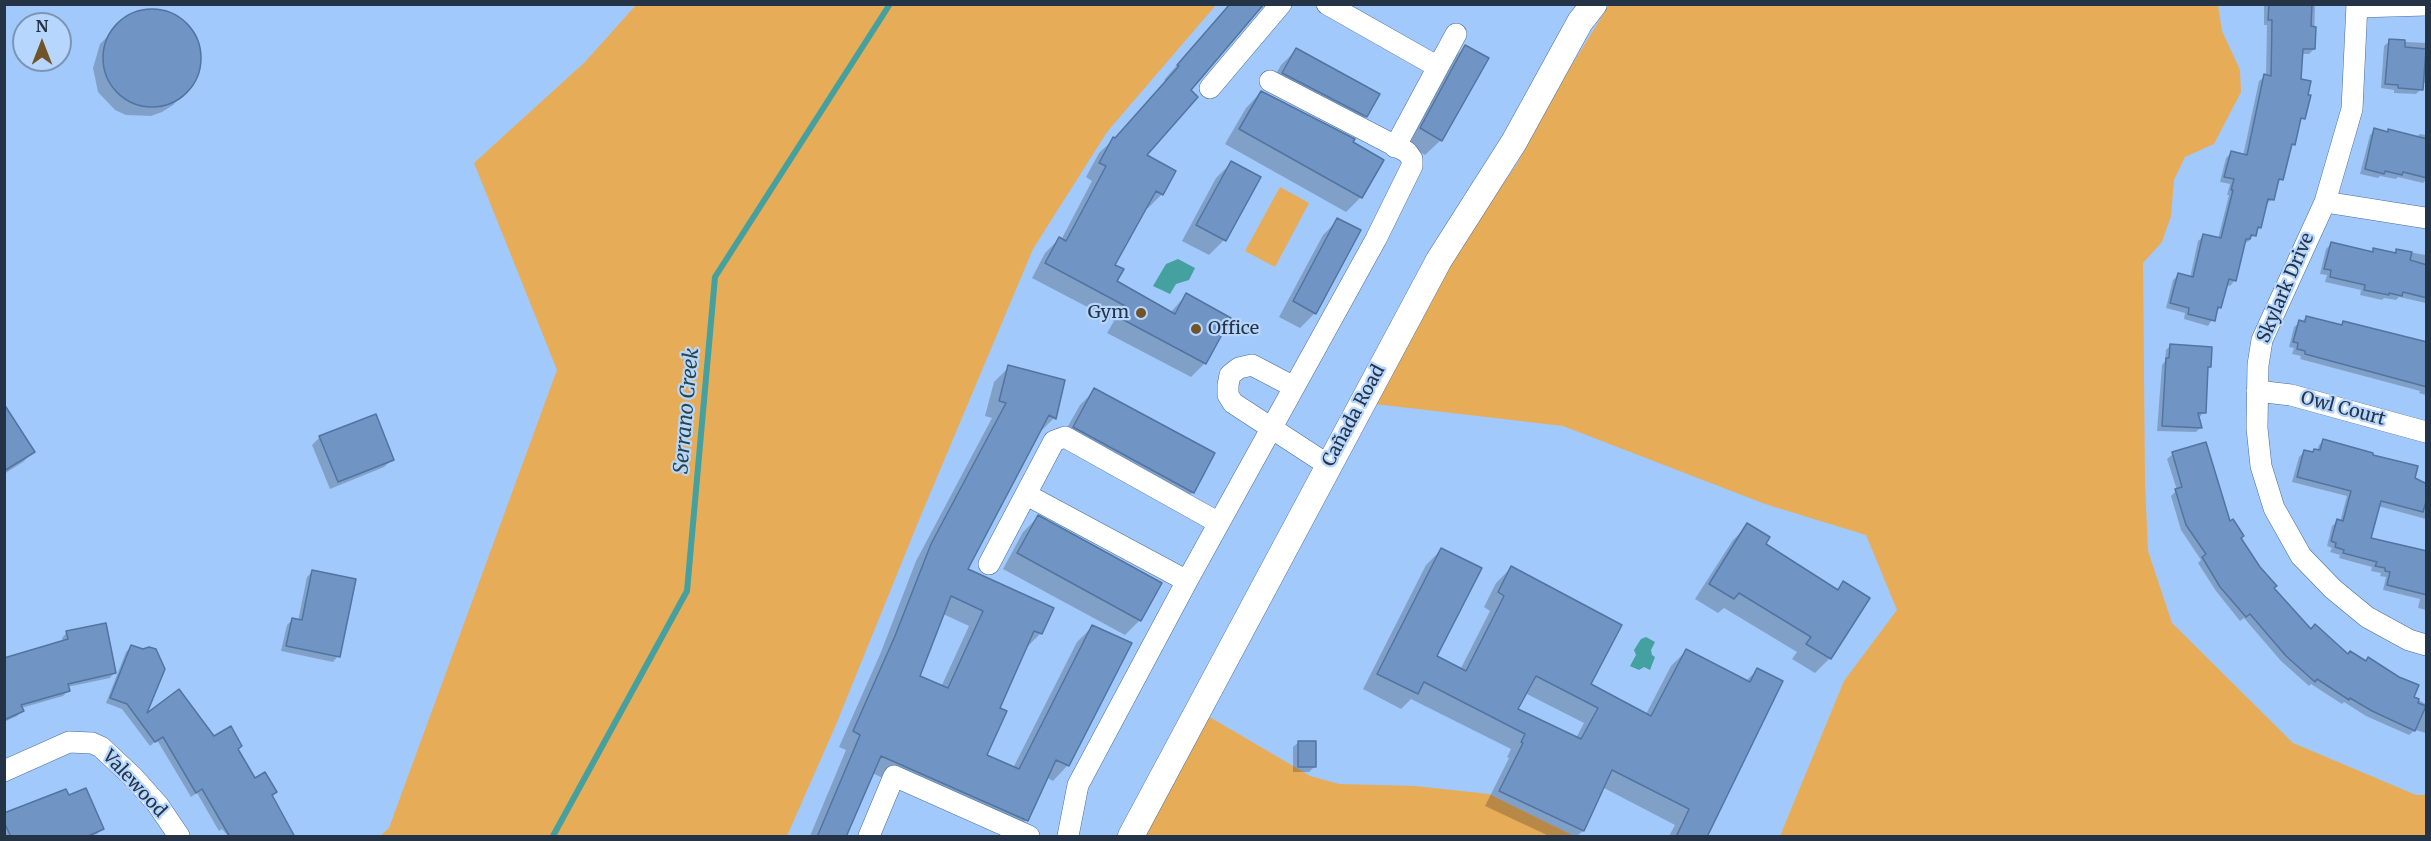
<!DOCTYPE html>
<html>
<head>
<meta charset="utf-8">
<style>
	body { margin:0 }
	#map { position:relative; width:2431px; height:841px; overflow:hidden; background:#a2c9fb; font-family:Merriweather,serif }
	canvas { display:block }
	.frame { position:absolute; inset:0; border:6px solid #243346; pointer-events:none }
	.north { position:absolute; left:12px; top:12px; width:60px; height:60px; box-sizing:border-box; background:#b7d6fe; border:2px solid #7c95b4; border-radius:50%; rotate:0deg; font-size:16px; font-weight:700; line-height:24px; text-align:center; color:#243346 }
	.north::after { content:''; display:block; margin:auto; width:21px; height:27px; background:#715328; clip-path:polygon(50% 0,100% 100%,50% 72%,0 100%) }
</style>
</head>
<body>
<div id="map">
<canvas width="2431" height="841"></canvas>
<div class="frame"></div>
<div class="north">N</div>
</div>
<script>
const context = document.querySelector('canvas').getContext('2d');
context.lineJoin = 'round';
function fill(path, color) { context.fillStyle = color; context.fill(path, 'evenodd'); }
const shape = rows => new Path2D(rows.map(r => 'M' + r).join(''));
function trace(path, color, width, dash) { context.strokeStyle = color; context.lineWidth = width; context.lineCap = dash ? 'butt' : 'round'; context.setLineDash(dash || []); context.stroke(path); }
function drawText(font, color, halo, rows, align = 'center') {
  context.font = font + ' Merriweather,serif'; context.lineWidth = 4.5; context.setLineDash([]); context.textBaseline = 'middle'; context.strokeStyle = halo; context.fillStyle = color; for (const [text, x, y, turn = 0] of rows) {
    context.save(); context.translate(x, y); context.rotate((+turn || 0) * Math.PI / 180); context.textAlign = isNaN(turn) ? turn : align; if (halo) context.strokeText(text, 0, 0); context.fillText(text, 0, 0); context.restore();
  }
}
fill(shape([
	[636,5,1216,5,1107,132,1033,249,919,520,835,727,787,836,380,836,389,828,557,370,474,163,585,62],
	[1609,5,2218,5,2222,31,2240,70,2241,92,2214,144,2185,157,2174,180,2171,216,2162,242,2143,263,2145,483,2148,551,2172,623,2293,743,2416,795,2426,795,2426,836,1780,836,1844,681,1897,610,1866,535,1765,504,1563,426,1375,404,1461,244,1517,164,1567,73],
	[1280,187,1309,203,1275,267,1245,251],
	[1208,716,1310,776,1339,784,1415,786,1489,794,1574,836,1141,836]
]), '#e6ac58');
fill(shape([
	[1178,259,1195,268,1189,280,1176,284,1170,294,1153,286,1166,264],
	[1646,637,1655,642,1651,650,1652,655,1655,657,1650,670,1644,667,1639,670,1630,666,1636,655,1634,650,1641,639]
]), '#44a1a0');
fill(shape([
	[1230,4,1189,91,1144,155,1162,194,1148,208,1145,207,1113,265,1115,282,1170,313,1186,295,1205,363,1191,377,1107,333,1114,321,1032,278,1045,253,1059,239,1061,240,1092,181,1086,177,1099,153,1114,139,1166,81,1164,80],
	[2264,4,2315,4,2314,49,2309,54,2301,54,2300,80,2303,118,2298,123,2293,144,2289,148,2281,179,2276,184,2272,200,2265,204,2260,227,2249,241,2243,244,2235,280,2230,286,2226,285,2220,307,2208,326,2184,319,2185,313,2166,308,2173,280,2178,275,2190,278,2198,241,2204,236,2218,239,2229,195,2227,195,2230,184,2220,182,2226,158,2231,153,2243,156,2259,81,2266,76,2267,25,2264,25],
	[154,11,178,18,194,37,200,61,192,84,173,105,162,112,151,116,126,115,115,110,98,92,93,68,100,44,111,33,130,16],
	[2390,41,2426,43,2426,83,2422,83,2421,89,2416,94,2394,93,2394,90,2381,88,2384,46],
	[1465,47,1441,140,1425,155,1406,144,1450,62],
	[1296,50,1366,116,1351,131,1268,88,1281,65],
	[1261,92,1361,197,1346,212,1225,144,1246,108],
	[2375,130,2386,133,2389,131,2416,137,2420,134,2426,135,2426,180,2423,183,2398,177,2396,179,2380,176,2378,178,2360,174,2370,135],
	[1231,163,1258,177,1224,240,1209,255,1182,241,1216,178],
	[1338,220,1315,313,1300,328,1279,317,1323,235],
	[2331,244,2371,253,2374,250,2393,254,2397,250,2426,255,2426,303,2399,297,2396,300,2384,298,2382,300,2360,295,2361,290,2325,282,2327,275,2320,274,2326,249],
	[2307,317,2340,326,2344,322,2426,353,2426,395,2419,393,2420,391,2300,359,2301,356,2292,354,2294,348,2289,347,2294,327],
	[2171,345,2210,367,2206,370,2204,412,2199,418,2201,427,2196,432,2157,431,2162,365,2165,361,2166,350],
	[1009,367,1054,418,1039,433,966,570,1052,608,1040,634,1025,649,998,709,985,756,1013,768,1077,642,1092,627,1068,765,1053,781,1046,777,1026,820,1011,836,872,773,845,836,810,836,846,750,839,747,881,652,916,561,992,418,985,416,994,382],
	[943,614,969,626,941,687,918,676],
	[1095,390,1213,454,1192,493,1177,508,1059,442,1080,405],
	[4,423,33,452,23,462,4,474],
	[320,437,392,460,384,467,330,489,312,445],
	[2324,440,2371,456,2413,479,2426,483,2426,519,2378,506,2369,539,2426,568,2426,610,2418,608,2420,599,2383,590,2386,577,2380,576,2381,573,2371,571,2372,567,2339,558,2340,555,2330,552,2332,548,2327,546,2332,526,2338,521,2340,522,2347,496,2292,482,2299,457,2304,452,2312,454,2317,451,2319,445],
	[2173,454,2229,523,2272,588,2310,631,2412,697,2426,704,2426,733,2415,730,2409,735,2366,716,2344,702,2342,704,2311,684,2309,686,2281,661,2244,618,2240,621,2216,591,2198,563,2201,560,2181,530,2171,496,2177,490,2167,459],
	[1038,517,1140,620,1125,635,1003,569,1023,532],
	[1748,525,1764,545,1836,590,1843,583,1830,658,1815,673,1792,659,1797,652,1724,608,1718,613,1695,599,1733,540],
	[1441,550,1435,657,1460,670,1490,611,1484,607,1496,583,1511,568,1589,684,1646,714,1671,666,1686,651,1746,681,1757,670,1706,836,1669,836,1675,825,1602,787,1583,831,1577,836,1549,836,1485,806,1509,758,1507,757,1511,749,1411,699,1401,709,1363,689,1426,565],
	[1525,693,1584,723,1576,738,1516,710],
	[313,571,338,656,333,662,281,651,287,625,292,620,298,621,307,577],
	[67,632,115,672,110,678,67,687,68,691,63,696,21,708,22,711,17,716,4,722,4,667,63,642,62,638],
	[132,646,143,717,213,738,237,750,255,780,271,796,294,836,228,836,222,829,219,831,197,793,191,797,157,740,150,746,122,709,106,703,126,652],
	[1299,742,1314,767,1309,772,1293,772,1293,747],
	[68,797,102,829,97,834,91,836,4,836,4,816]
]), '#0003');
trace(shape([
	[553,836,687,591,715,277,890,4]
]), '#44a1a0', 6);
const building = shape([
	[1230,4,1264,4,1191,90,1198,97,1147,155,1176,171,1163,195,1156,191,1115,265,1124,269,1117,281,1175,314,1186,293,1231,318,1206,364,1120,318,1127,307,1045,263,1059,237,1066,241,1088,200,1106,166,1099,163,1113,137,1115,138,1179,66,1177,65,1230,4],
	[2269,4,2312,4,2311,26,2316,27,2315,49,2303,49,2301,79,2311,81,2308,95,2311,95,2305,119,2301,118,2295,145,2292,144,2283,180,2279,179,2274,200,2268,199,2261,228,2258,227,2256,236,2251,235,2250,239,2246,239,2236,281,2229,279,2221,308,2218,307,2215,321,2188,314,2189,308,2170,303,2178,273,2193,277,2203,234,2221,238,2233,190,2231,190,2234,179,2224,177,2231,151,2247,155,2264,74,2271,76,2272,20,2268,20,2269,4],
	'103 58a49 49 0 1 1 98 0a49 49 0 1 1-98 0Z',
	[2389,39,2405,40,2405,47,2426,49,2423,90,2398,88,2398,85,2385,84,2389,39],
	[1465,45,1489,58,1442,141,1420,128,1465,45],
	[1296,48,1380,94,1367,117,1282,73,1296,48],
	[1261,91,1355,139,1353,142,1384,160,1362,198,1239,129,1261,91],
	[2374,128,2388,132,2388,129,2427,139,2427,178,2403,172,2402,175,2385,171,2384,174,2365,169,2374,128],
	[1231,161,1261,177,1226,241,1196,225,1231,161],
	[1337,218,1361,230,1316,314,1293,301,1337,218],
	[2331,242,2373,252,2373,248,2396,253,2396,249,2412,252,2410,260,2427,265,2427,298,2403,292,2402,296,2389,293,2389,295,2364,290,2365,285,2330,277,2331,270,2324,269,2331,242],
	[2306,316,2342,325,2343,321,2427,342,2427,387,2305,354,2305,351,2297,349,2298,343,2293,342,2299,320,2305,322,2306,316],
	[2170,344,2212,347,2211,367,2208,367,2206,413,2198,413,2202,428,2162,426,2166,358,2169,358,2170,344],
	[1008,365,1065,380,1056,419,1049,415,968,569,1054,608,1042,634,1034,631,1000,708,1007,711,987,755,1019,769,1092,625,1132,643,1069,766,1056,760,1028,821,881,756,846,837,817,837,860,735,853,731,895,636,931,544,1006,403,999,401,1008,365],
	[951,596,983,611,948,688,920,676,951,596],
	[1094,388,1215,453,1194,493,1073,427,1094,388],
	[4,404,35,452,4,471,4,404],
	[376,414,394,460,338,482,319,436,376,414],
	[2323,439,2373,453,2373,455,2418,466,2415,478,2427,484,2427,498,2423,512,2381,501,2371,538,2427,551,2427,595,2387,585,2390,572,2385,571,2385,568,2375,566,2377,562,2343,553,2344,550,2335,547,2336,543,2331,541,2337,519,2343,521,2351,491,2297,477,2304,450,2313,452,2314,449,2320,450,2323,439],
	[2206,442,2230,521,2233,519,2244,536,2241,538,2260,567,2277,586,2274,588,2311,629,2315,624,2348,654,2350,651,2366,661,2368,657,2399,677,2419,685,2414,697,2419,699,2418,703,2426,706,2415,731,2372,711,2350,698,2349,700,2317,679,2315,682,2286,656,2250,614,2246,617,2220,587,2202,557,2206,554,2186,525,2175,489,2182,487,2172,452,2206,442],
	[1038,515,1162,583,1141,621,1017,553,1038,515],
	[1747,523,1770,537,1766,544,1838,590,1843,581,1870,598,1831,659,1806,644,1811,637,1739,593,1734,599,1709,584,1747,523],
	[1441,548,1482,568,1437,656,1466,671,1504,596,1498,592,1511,566,1622,625,1591,684,1651,716,1686,649,1750,682,1757,668,1783,681,1707,837,1676,837,1689,809,1612,770,1584,831,1499,791,1523,743,1521,742,1525,734,1424,682,1418,694,1377,674,1441,548],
	[1536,676,1598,708,1581,739,1518,709,1536,676],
	[312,570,356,579,340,657,286,646,292,618,302,620,312,570],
	[106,623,116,673,68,684,70,691,21,705,24,711,4,720,4,658,68,639,66,631,106,623],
	[131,645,143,649,149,647,156,649,165,669,147,713,179,689,214,736,231,726,242,746,238,749,255,778,265,772,277,792,272,795,295,837,230,837,202,789,196,793,163,737,155,742,127,704,110,698,131,645],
	[1298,741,1316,741,1316,767,1298,767,1298,741],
	[86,788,104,829,86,837,11,837,4,822,4,813,66,789,69,795,86,788]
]);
fill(building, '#7095c4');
trace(building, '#5174a1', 1.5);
const minor = shape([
	[1327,4,1438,67,1395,147],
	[2357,4,2352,109,2325,202,2262,340,2258,365,2257,428,2261,466,2274,508,2301,556,2333,589,2367,617,2409,640,2426,645],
	[2358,7,2426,5],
	[1438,67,1456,34],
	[1210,88,1281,4],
	[2325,202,2426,218],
	[1294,387,1252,365,1239,368,1230,375,1228,385,1228,395,1233,403,1328,465],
	[2257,391,2291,395,2426,432],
	[1027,495,1187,581],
	[989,564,1054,441,1065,437,1219,523],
	[4,771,69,742,92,743,101,747,134,778,158,805,179,836],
	[869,836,894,776,1029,836],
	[1068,836,1078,785,1187,581,1376,239,1412,166,1412,159,1407,152,1270,81]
]);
const tertiary = shape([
	[1131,836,1439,260,1514,142,1580,22,1594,4]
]);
trace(minor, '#486b97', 22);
trace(tertiary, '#486b97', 27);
trace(minor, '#fff', 21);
trace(tertiary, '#fff', 26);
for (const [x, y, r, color] of [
	[1141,313,6,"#715328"],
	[1196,329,6,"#715328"]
]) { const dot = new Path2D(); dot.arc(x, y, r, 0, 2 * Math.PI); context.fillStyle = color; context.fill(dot); trace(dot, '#b7d6fe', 2); }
drawText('18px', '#243346', '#b7d6fe', [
	["Skylark Drive",2286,288,-67],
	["Owl Court",2343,409,15],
	["Cañada Road",1354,416,-62],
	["Valewood",134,784,47]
]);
drawText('18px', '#243346', '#b7d6fe', [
	["Gym",1129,313],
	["Office",1208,329,"left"]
], 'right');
drawText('italic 20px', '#274444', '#b7d6fe', [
	["Serrano Creek",687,411,-85]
]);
</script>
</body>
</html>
